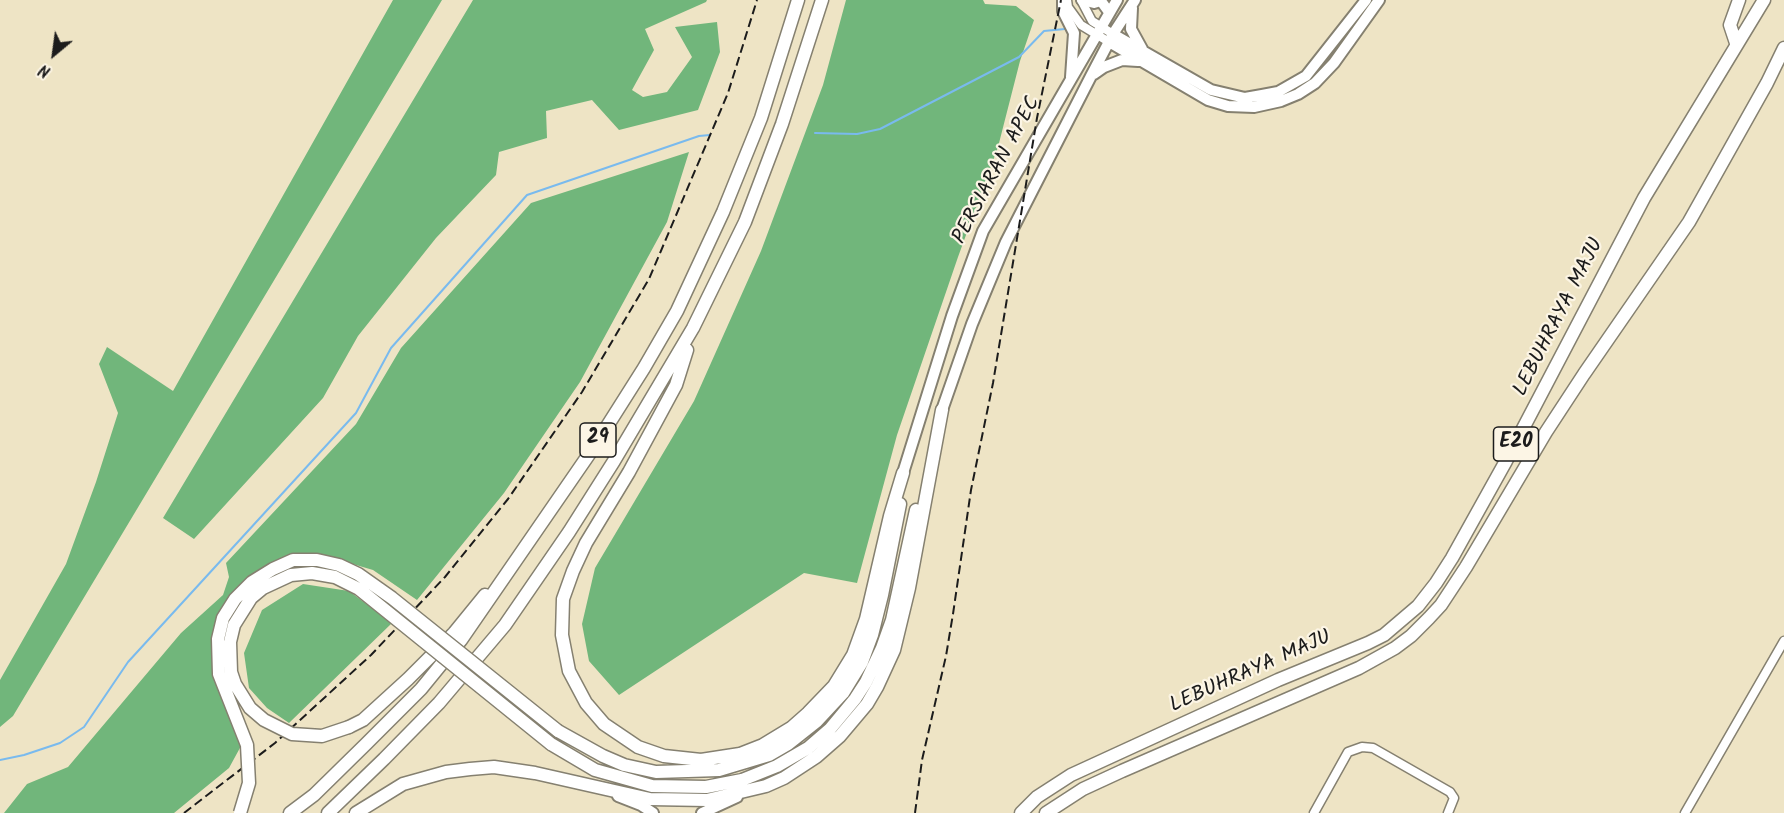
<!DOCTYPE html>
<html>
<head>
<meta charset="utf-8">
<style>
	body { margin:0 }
	#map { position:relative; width:1784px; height:813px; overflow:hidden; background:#eee4c5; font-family:Kalam,sans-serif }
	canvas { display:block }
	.north { position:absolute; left:24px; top:24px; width:60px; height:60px; -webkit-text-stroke:4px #fcf5e5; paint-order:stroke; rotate:209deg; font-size:16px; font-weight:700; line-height:24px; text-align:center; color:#1c1c1c }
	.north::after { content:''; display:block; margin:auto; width:21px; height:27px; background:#1c1c1c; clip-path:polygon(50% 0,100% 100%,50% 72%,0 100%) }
</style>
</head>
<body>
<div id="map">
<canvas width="1784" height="813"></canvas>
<div class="north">N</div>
</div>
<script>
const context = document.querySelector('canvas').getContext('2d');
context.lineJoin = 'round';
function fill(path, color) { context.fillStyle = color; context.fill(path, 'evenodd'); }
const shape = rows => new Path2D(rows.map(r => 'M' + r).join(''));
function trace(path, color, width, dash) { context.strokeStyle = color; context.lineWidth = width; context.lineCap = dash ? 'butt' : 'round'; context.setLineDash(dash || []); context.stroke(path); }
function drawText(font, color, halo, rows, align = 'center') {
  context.font = font + ' Kalam,sans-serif'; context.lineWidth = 4.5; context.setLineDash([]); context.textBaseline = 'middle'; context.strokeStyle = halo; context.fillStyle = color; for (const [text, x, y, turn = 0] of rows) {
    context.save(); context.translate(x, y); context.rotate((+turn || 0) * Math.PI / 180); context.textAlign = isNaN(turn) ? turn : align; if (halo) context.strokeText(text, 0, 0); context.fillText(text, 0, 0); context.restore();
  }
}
fill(shape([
	[393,0,442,0,13,716,0,727,0,680,66,564,96,482,118,413,99,364,107,347,173,391],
	[473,0,707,0,706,2,645,29,654,50,632,90,643,97,667,92,692,57,675,27,717,22,720,52,698,110,619,130,592,100,546,111,547,138,499,152,496,175,436,238,358,336,323,398,194,539,163,518],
	[846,0,983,0,985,4,1016,6,1034,20,1020,61,998,147,958,257,897,435,857,583,804,573,619,695,589,661,582,624,595,568,694,401,761,251,823,85],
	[689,152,667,222,580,382,504,493,417,600,373,570,329,557,286,556,249,578,215,635,241,746,229,768,174,813,4,813,27,784,68,767,181,633,223,595,229,577,226,563,356,424,401,348,531,203],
	[303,584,349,591,392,623,289,723,267,708,249,688,244,653,262,610]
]), '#71b67b');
trace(shape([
	[815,133,857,134,880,129,1019,57,1044,31,1065,29],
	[0,760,24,755,60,743,84,727,128,662,356,413,391,348,527,195,699,136,710,135]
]), '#79baee', 2);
const minor = shape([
	[1067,0,1068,7,1081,25,1109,42],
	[1081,0,1092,21,1113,34],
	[1314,813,1348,752,1362,747,1373,748,1450,792,1454,798,1448,813],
	[1685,813,1784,641]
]);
const major = shape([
	[1063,0,1063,11,1074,33,1071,77],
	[1082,0,1094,3,1101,1,1109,12],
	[1132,8,1131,29,1142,49],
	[1113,34,1211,90,1245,98,1262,95,1278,92,1306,76,1366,0],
	[1109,42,1208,100,1228,106,1254,107,1281,101,1298,94,1315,83,1334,63,1379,0],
	[1094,74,1104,67,1122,60,1138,61],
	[942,410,972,324,1006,242,1091,76,1113,34,1135,0],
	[903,473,952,316,983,231,1117,0],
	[618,796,641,805,653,813],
	[702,813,737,797]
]);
const highway = shape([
	[1736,43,1730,25,1739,0],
	[687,350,676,385,629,472,586,543,573,571,563,599,562,635,569,671,586,703,604,724,638,747,664,756,701,760,740,754,763,745,791,728,808,713,834,686,853,655,866,619,890,516,903,473],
	[349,727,363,720,408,679,454,633,485,595],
	[558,731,603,756,624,765,656,772,719,770,769,755,788,744,817,721,843,693,862,662,872,635,882,595,900,504],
	[551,744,595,770,652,786,706,787,742,780,777,766,808,748,830,729,855,699,866,682,882,648,892,620,916,510],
	[290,813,314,795,366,744,421,689,461,640,594,447,644,368,677,311,723,212,761,118,798,0],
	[328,813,384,759,439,703,505,625,569,532,614,461,693,328,745,222,782,124,822,0],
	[356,813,403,784,446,772,470,769,494,767,535,773,650,799,707,800,766,786,784,778,816,757,840,736,867,704,877,687,894,650,909,588,942,410],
	[1021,813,1037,797,1071,775,1278,680,1368,643,1384,635,1418,606,1436,583,1452,558,1506,461,1644,198,1764,0],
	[1046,813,1083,789,1122,771,1359,668,1395,648,1411,636,1429,618,1441,605,1466,567,1546,432,1584,374,1689,222,1767,83,1784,48]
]);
trace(minor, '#858070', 11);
trace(major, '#858070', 14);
trace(highway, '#858070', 15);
trace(minor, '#fff', 8);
trace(major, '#fff', 10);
trace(highway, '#fff', 12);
trace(shape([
	[184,813,275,743,371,655,445,577,508,499,582,392,649,279,728,93,757,0],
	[915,813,922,760,946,656,953,614,971,490,993,383,1037,118,1061,0]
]), '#1c1c1c', 2, [9, 4.5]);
const highwayBridge = shape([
	[349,727,322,736,292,734,264,720,250,708,235,684,231,672,230,642,234,625,251,598,263,588,291,575,312,573,335,577,359,589,551,744],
	[240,813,249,783,247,745,219,674,218,639,223,618,235,599,252,582,273,569,293,560,317,560,339,565,358,574,392,598,558,731]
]);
trace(highwayBridge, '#858070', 15, []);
trace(highwayBridge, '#fff', 12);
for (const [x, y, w] of [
	[598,440,36],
	[1516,444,45]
]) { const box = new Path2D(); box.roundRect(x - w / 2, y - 17, w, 34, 4.5); context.fillStyle = '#fcf5e5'; context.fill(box); trace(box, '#1c1c1c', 1.5); }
drawText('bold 20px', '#1c1c1c', null, [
	["29",598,440],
	["E20",1516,444]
]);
drawText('21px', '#1c1c1c', '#fcf5e5', [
	["PERSIARAN APEC",998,171,-62],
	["LEBUHRAYA MAJU",1560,318,-63],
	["LEBUHRAYA MAJU",1251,673,-24]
]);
</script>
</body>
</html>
